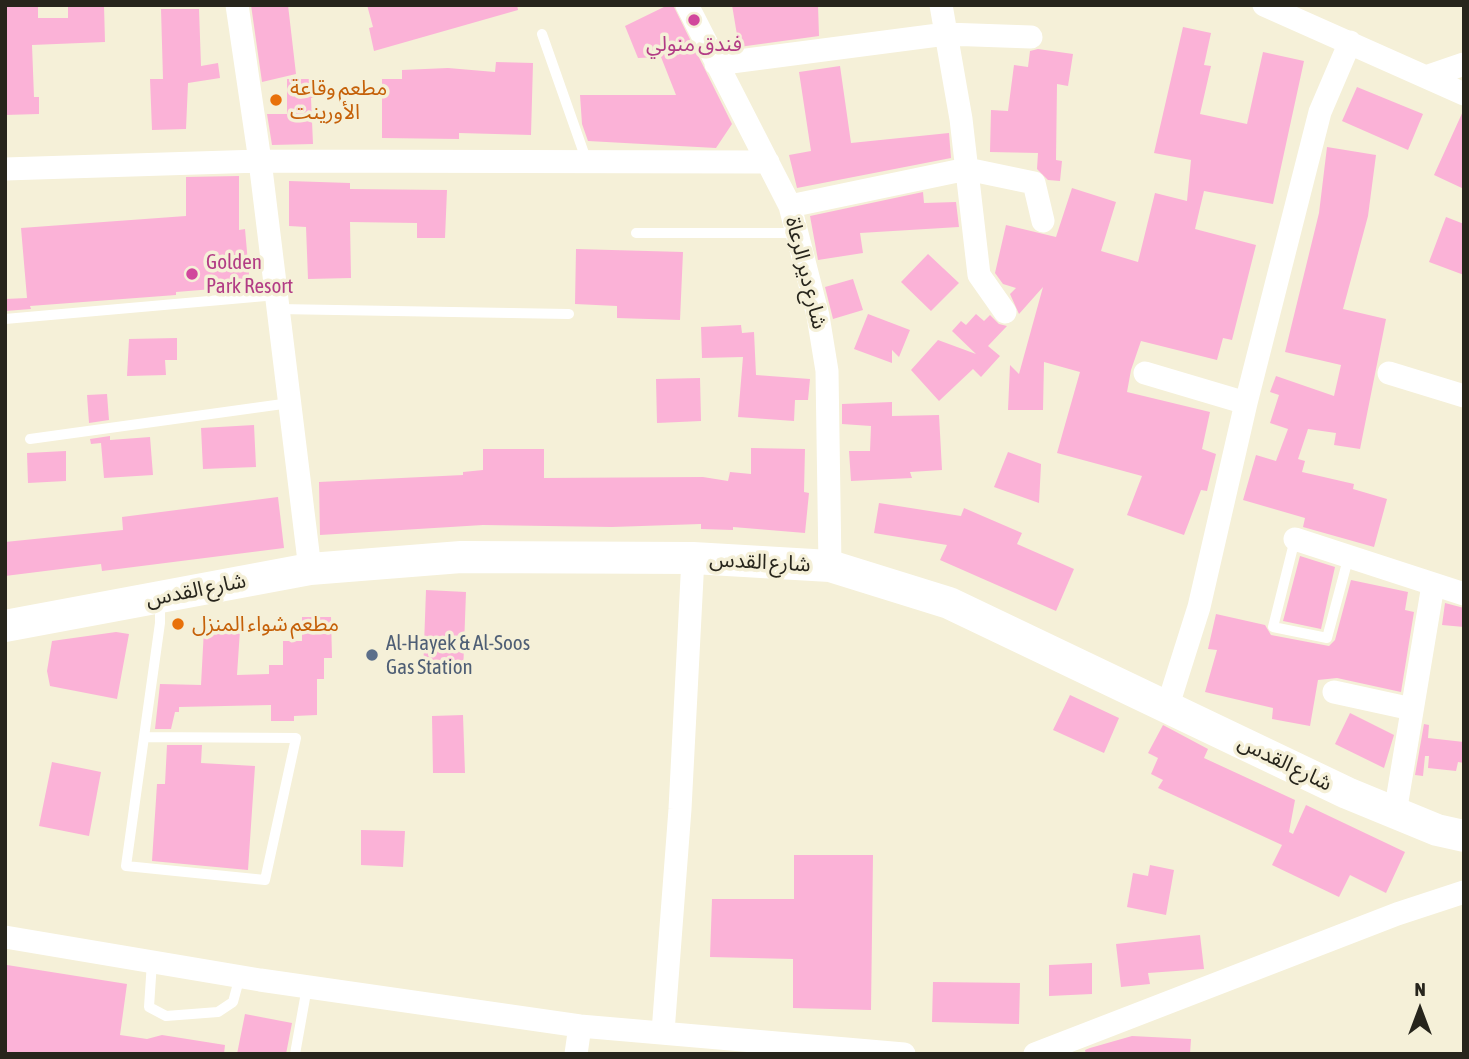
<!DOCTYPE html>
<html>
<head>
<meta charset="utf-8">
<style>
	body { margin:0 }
	#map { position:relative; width:1469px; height:1059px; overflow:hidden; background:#f5f0d8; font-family:"Asap Condensed",sans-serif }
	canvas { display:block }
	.frame { position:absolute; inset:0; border:7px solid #27251c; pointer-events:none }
	.north { position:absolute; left:1385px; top:975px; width:70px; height:70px; -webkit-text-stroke:5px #f5f0d8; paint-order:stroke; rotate:0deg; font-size:19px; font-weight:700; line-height:28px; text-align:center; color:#27251c }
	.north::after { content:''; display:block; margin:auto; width:24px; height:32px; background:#27251c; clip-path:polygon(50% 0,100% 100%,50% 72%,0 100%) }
</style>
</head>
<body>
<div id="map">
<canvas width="1469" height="1059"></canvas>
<div class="frame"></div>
<div class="north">N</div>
</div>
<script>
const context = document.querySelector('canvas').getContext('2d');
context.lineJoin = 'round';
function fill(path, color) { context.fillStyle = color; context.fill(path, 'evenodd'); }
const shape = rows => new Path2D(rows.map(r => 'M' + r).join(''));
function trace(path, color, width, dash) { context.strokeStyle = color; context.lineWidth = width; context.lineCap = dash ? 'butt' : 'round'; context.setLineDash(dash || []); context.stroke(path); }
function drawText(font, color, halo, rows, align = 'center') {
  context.font = font + ' "Asap Condensed","Noto Sans Arabic",sans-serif'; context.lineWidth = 7; context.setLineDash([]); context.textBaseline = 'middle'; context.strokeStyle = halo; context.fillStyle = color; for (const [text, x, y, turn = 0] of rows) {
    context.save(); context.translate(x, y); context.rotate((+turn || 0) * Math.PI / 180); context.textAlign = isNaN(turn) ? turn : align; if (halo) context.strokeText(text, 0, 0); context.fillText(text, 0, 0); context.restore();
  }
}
fill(shape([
	[5,5,38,5,38,18,68,18,68,5,104,5,105,42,32,45,34,97,39,97,39,114,5,115],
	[251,5,288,5,296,74,262,82],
	[367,5,517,5,518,10,374,51,369,28,373,27],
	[668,5,673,5,732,124,716,148,588,141,582,124,580,95,676,95,661,57,638,58,625,26],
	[732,5,818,5,819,36,739,47],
	[161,9,199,9,201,66,218,63,220,78,188,83,186,129,152,130,150,79,163,79],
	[1183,27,1211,33,1204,65,1211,66,1200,114,1247,124,1263,52,1304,61,1273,204,1204,191,1195,229,1256,245,1232,340,1223,338,1217,360,1141,341,1131,370,1127,392,1210,412,1202,449,1216,454,1207,491,1201,490,1184,535,1127,515,1142,476,1057,453,1080,372,1044,362,1043,410,1008,410,1010,365,1019,374,1043,287,1019,314,1010,294,1016,288,1003,284,995,273,1006,225,1056,237,1072,188,1116,202,1101,251,1138,262,1155,193,1187,201,1191,160,1154,153],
	[1038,49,1073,54,1068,86,1057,84,1056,160,1062,161,1060,181,1048,180,1037,169,1038,153,990,152,991,110,1008,111,1014,65,1028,67,1030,51],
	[496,62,533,63,531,135,459,133,459,139,382,138,382,79,402,79,402,70,448,68,495,72],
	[840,66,851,143,949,133,951,158,797,188,789,155,811,151,799,72],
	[287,79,314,79,316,97,311,98,313,144,272,145,267,114,287,114],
	[1357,87,1423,114,1408,150,1342,121],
	[1464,109,1464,189,1434,175],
	[1327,147,1376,155,1368,216,1343,309,1386,319,1360,449,1334,445,1336,433,1308,429,1298,459,1305,461,1302,472,1354,484,1353,489,1387,499,1374,547,1303,527,1305,518,1243,500,1256,455,1276,461,1288,429,1270,423,1279,395,1270,392,1276,376,1334,396,1341,365,1285,352,1319,213],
	[239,176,239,230,245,229,250,286,176,292,176,295,30,306,31,309,5,311,5,299,27,298,21,228,186,216,186,177],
	[289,181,350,183,350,189,447,190,445,238,417,238,417,223,350,222,351,278,308,279,306,227,289,226],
	[923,192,924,203,956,202,959,227,860,233,863,253,818,260,810,216],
	[1446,217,1464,224,1464,275,1429,262],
	[576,249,683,252,680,320,617,318,617,306,575,304],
	[928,254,959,283,931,311,901,282],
	[853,279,863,310,833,319,825,287],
	[868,314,910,330,899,357,892,350,892,363,854,349],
	[976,314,984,321,990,315,999,324,1007,326,988,346,1000,356,981,377,973,369,939,401,911,370,938,340,976,354,952,331,961,321,966,325],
	[741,325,742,333,754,332,756,375,810,379,808,400,795,400,794,421,738,417,743,357,702,358,701,327],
	[177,338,177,360,165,360,166,375,127,376,129,339],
	[700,378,701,421,657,423,656,379],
	[107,394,109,420,89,423,87,395],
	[892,402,892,416,939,415,942,470,910,472,912,478,851,481,849,451,870,451,871,426,842,424,842,404],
	[254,425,256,467,203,469,201,428],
	[110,436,110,440,150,437,153,475,104,478,101,443,91,444,90,439],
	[751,448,805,449,804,492,809,493,805,533,733,527,733,530,701,529,701,524,612,527,483,525,320,535,319,482,463,475,463,472,483,470,483,449,544,449,544,478,703,477,728,481,730,472,751,474],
	[66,451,66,481,28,483,27,453],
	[1008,452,1041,464,1039,503,994,487],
	[278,497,284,548,102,571,101,564,5,576,5,542,123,530,122,517],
	[879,503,961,516,964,508,1022,533,1017,544,1074,569,1056,611,940,560,947,545,874,533],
	[1300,556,1335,567,1321,629,1283,621],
	[1351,580,1408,592,1405,610,1414,612,1401,692,1337,678,1318,680,1310,726,1272,719,1273,708,1205,692,1217,650,1208,649,1216,614,1265,625,1271,635,1329,646,1335,640],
	[426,590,466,592,463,674,423,673],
	[1445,603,1464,608,1464,627,1442,625],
	[302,617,331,617,332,658,324,658,324,679,317,679,317,715,294,716,294,721,271,721,271,705,179,707,179,712,175,712,171,729,155,729,160,684,201,685,204,629,240,630,237,675,269,674,269,665,283,665,283,641,302,641],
	[116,632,129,634,117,699,50,686,47,671,52,641],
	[1070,695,1119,718,1104,753,1053,730],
	[1350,713,1394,735,1384,768,1335,744],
	[463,715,465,773,433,773,432,716],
	[1424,724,1429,725,1428,738,1464,742,1464,763,1458,762,1456,771,1428,768,1429,756,1425,756,1423,776,1415,775],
	[1163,725,1208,749,1204,758,1295,800,1289,832,1293,834,1306,805,1405,852,1386,893,1350,875,1339,897,1272,865,1282,845,1158,788,1163,780,1151,774,1158,758,1148,753],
	[167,745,202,745,201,763,255,766,248,870,152,861,157,784,165,784],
	[52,762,101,772,89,836,39,826],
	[361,830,405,831,403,867,361,865],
	[794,855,873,855,871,1010,793,1008,793,959,710,957,712,899,794,899],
	[1150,865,1174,870,1166,915,1127,907,1133,873,1148,876],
	[1200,935,1204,969,1148,973,1150,984,1121,987,1116,944],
	[1092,963,1092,994,1049,996,1049,965],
	[7,965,127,984,120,1035,147,1039,162,1035,225,1045,224,1054,5,1054],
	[933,982,1020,983,1019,1024,932,1022],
	[245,1014,292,1023,286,1054,237,1054],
	[1132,1036,1191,1039,1190,1054,1086,1054,1085,1050,1090,1048]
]), '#fbb2d7');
trace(shape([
	[542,34,587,162],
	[636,233,797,233],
	[278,309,569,314],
	[5,319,277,295],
	[30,439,290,403],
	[1295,539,1273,627,1327,638,1348,559],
	[144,737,296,738,265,880,126,866,144,737,160,623,160,599],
	[152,962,149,1007,166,1016,218,1012,233,1002,240,976],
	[295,1054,307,987]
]), '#fff', 10);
trace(shape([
	[237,5,260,161,310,569],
	[687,5,790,206,818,316,827,371,830,566],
	[941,5,961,119,979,275,1005,312],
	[1264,5,1464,94],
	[716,64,946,34,1031,37],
	[1426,77,1464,64],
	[5,169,260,161,768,162],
	[790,206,967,169,1034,183,1043,221],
	[1145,373,1246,403],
	[1389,373,1464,396],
	[1295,539,1464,594],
	[1334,692,1412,709],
	[1168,705,1199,607,1246,403,1320,112,1350,42],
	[1395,813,1433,585],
	[5,937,260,980,580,1026,904,1054],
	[663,1032,680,809,693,558],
	[576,1054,580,1026],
	[1035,1054,1397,914,1464,892]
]), '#fff', 23);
trace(shape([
	[5,626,310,569,461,557,693,558,830,566,949,603,1347,793,1437,830,1464,836]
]), '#fff', 32);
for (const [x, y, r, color] of [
	[694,20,7,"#d1479c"],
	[276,100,7,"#e8710a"],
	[192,274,7,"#d1479c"],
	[178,624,7,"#e8710a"],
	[372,655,7,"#5c6f8a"]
]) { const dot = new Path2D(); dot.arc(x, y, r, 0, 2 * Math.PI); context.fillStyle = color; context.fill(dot); trace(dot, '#f5f0d8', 2.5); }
drawText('21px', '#b23c85', '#f5f0d8', [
	["فندق منولي",694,44],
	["Golden",206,262,"left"],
	["Park Resort",206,286,"left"]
]);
drawText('21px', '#c56008', '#f5f0d8', [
	["مطعم وقاعة",290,88],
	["الأورينت",290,112],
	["مطعم شواء المنزل",192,624]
], 'left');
drawText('21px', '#27251c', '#f5f0d8', [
	["شارع دير الرعاة",806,273,76],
	["شارع القدس",760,562,3],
	["شارع القدس",196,590,-11],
	["شارع القدس",1285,763,26]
]);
drawText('21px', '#4e5e75', '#f5f0d8', [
	["Al-Hayek & Al-Soos",386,643],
	["Gas Station",386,667]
], 'left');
</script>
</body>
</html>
